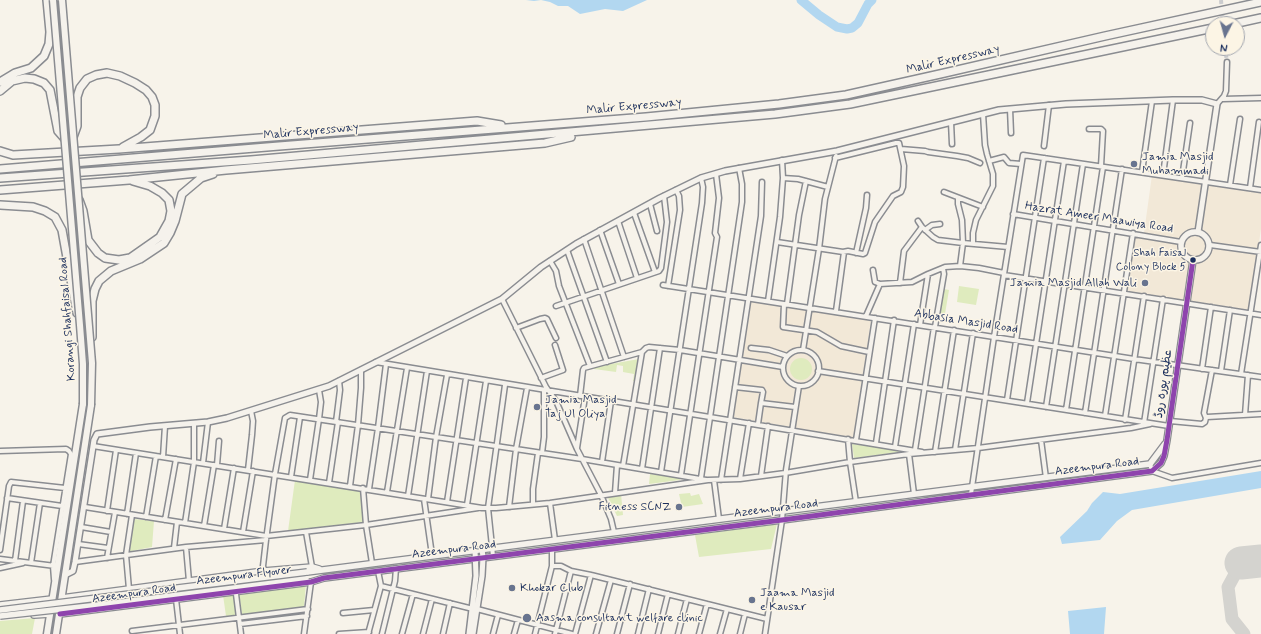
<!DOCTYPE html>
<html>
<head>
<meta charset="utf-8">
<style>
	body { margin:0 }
	#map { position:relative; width:1261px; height:634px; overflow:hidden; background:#f7f3ea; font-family:Mynerve,sans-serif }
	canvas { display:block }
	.north { position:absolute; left:1205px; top:16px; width:40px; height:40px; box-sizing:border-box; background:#fcf5e5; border:1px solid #a2a6af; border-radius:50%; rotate:186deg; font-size:11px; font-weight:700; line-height:16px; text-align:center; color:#1b2f5e }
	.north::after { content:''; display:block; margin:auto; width:14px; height:18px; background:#68748f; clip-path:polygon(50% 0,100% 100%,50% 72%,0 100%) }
</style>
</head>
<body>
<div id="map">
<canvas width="1261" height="634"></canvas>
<div class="north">N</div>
</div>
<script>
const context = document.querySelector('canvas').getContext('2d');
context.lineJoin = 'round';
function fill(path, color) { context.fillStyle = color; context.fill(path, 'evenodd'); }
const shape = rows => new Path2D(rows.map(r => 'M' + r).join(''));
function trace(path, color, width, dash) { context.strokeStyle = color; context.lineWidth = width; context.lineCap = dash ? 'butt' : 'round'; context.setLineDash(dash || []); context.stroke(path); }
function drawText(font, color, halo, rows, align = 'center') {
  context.font = font + ' Mynerve,"Playpen Sans Arabic",sans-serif'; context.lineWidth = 3; context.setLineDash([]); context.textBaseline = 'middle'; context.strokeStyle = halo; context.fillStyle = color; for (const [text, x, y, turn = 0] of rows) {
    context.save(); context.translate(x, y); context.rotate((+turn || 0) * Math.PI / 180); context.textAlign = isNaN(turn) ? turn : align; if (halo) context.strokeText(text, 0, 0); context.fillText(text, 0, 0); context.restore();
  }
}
fill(shape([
	[1152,175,1261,191,1261,229,1249,310,1126,291,1136,232,1144,233],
	[751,301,871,320,854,438,733,417]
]), '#f2e8d7');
fill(shape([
	[959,286,979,289,976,305,957,302],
	[944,289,949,290,945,314,940,313],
	'790 369a11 11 0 1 1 22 0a11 11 0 1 1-22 0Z',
	[639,359,636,381,633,381,634,374,623,372,623,366,617,365,616,372,594,369,594,367],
	[852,444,899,450,899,452,854,458],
	[650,474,679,477,680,480,649,484],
	[295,480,364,490,363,522,288,531],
	[690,493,691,496,699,494,703,504,682,507,679,494],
	[621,494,623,515,617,516,607,496],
	[134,519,154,521,152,547,127,552],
	[777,524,771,549,699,557,695,535],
	[306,584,304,607,242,615,239,592],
	[233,593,236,615,226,616,223,595],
	[35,618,32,634,0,634,0,621]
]), '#dfebbe');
fill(shape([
	[526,0,647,0,623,11,605,9,580,14,568,6,558,6,550,2,541,0,534,1],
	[1261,471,1261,488,1132,510,1117,521,1100,540,1062,544,1060,537,1087,511,1092,503,1103,492,1120,494],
	[1106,607,1104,634,1070,634,1068,611]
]), '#b2d7f0');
trace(shape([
	[801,0,819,15,837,27,847,29,852,28,858,23,868,4,872,0]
]), '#b2d7f0', 9);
trace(shape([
	[1241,563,1228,587,1232,619,1244,634]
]), '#d4d3cf', 13);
trace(shape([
	[1241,563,1261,561]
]), '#d4d3cf', 33);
trace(shape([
	[1221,0,1223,24],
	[1225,48,1227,62]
]), '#cbccce', 4, [4, 2]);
const minor = shape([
	[1223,99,1261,98],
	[1217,104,1224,96,1226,91,1227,62],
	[1010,109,1011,133],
	[951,122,952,144],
	[1089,129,1101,129,1103,131,1101,166],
	[1044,146,1049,105],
	[901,149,925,151,928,152,957,156,968,158,980,163],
	[989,161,1004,157,1009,163,1021,164],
	[1142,172,1152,101],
	[1163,175,1173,100],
	[783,178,798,179,828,187],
	[1182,178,1190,123],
	[1230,185,1240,119],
	[1250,188,1259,122],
	[944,192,983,207],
	[958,198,958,204,962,220,963,243,960,266],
	[650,204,657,231],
	[634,213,655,272],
	[1013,214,1181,242],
	[618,221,637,278],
	[918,221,922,227,933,237,938,240,963,243,1008,247],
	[600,230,619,284],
	[925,230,932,225,940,224],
	[584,239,624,357],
	[777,242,843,252,848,251,863,254,865,253,875,222,893,196,901,192,903,187,904,166,899,143,896,143,835,158],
	[973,244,973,233,976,220,993,186,993,174,987,154,985,145,983,114],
	[1210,245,1261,252],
	[567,250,607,362],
	[856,253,866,208,867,195],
	[550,261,556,271,559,286,590,366],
	[873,270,875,282,880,284,912,282,928,274,945,267,960,266,979,268,1004,273],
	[1004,275,1261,315],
	[900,283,904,251,922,227],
	[663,285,1134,359,1261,377],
	[668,286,680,210,679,196,676,190],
	[502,299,546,387,556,401,577,449,601,495,611,519,614,532],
	[768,301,780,217,783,178,782,160],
	[784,304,783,327,817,332,841,346,869,352],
	[787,304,799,215,806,181],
	[556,306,659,271,661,268,667,222,664,196],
	[836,311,844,252],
	[866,316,880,284],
	[920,325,928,274],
	[935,327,944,274,943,268],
	[516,328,540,319,545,318,547,319,556,338],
	[751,348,769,350,787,356],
	[803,350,819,249,825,199,836,156],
	'783 368a18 18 0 1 1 36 0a18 18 0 1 1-36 0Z',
	[376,362,922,452],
	[1202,369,1211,307],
	[818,371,1169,426],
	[1221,371,1230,310],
	[1241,374,1261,245],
	[541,378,563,370,555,345],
	[735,387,762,390,763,392,761,403],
	[580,396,583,370,584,368,642,352],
	[1007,400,1044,158],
	[1027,403,1064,161],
	[1046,407,1083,164],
	[1066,410,1103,167],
	[1085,413,1122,169],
	[1245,415,1248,375],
	[1105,416,1133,233],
	[1206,418,1204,413,1212,370],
	[1125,420,1144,296],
	[1170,421,1202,424,1205,422,1206,418,1207,417,1261,414],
	[336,422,340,390,339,381],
	[1144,423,1163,299],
	[758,424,761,403,795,407],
	[848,439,850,462,856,502],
	[856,440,875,318],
	[1041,440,1046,478],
	[876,443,894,320],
	[93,446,482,508,496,508,550,503,708,480,740,479,785,473,850,462,909,454,978,448,1131,428,1150,424],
	[895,447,914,324],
	[577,448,585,397],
	[915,450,934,327],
	[955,450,973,333],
	[0,451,66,449,69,451,71,454,53,566,54,579],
	[935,452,954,330],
	[542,453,544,437,544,391],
	[909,454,914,494],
	[163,457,165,426],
	[602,462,611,401],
	[203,463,208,422],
	[1150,464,1152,471,1172,478,1261,463],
	[217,465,219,441],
	[623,466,642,352,646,348,649,347,680,350,783,367],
	[642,469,660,348],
	[248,470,252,435,253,421,251,411],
	[661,472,702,203,703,187,701,178],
	[681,475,717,237,715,233,719,198,716,174],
	[761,476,768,426],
	[291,477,300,417],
	[701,478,742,202,742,184,739,168],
	[740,479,749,423],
	[310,480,319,419,321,402,319,390],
	[714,480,719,519],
	[721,480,761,216,762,182],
	[329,483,338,422],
	[350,486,358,425,361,388,361,370],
	[363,488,366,525,372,563],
	[369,489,378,428,386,364],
	[387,492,407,368],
	[615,493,617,465],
	[971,494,994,337,1023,155,1261,190],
	[408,496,427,371],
	[7,498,62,506],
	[424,499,432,555],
	[428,499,436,437,447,375],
	[447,502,466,378],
	[550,503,555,540],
	[533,504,533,489,538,453],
	[467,505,486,381],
	[85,507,266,536,366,525,478,508],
	[509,507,516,449,527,388],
	[107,511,116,450],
	[127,514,136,453],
	[146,517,156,456],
	[165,520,176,459],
	[185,523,194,462,194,424],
	[204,526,214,465],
	[81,527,111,532],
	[224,529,234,468],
	[243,532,253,471],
	[306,532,312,567],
	[78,544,108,548],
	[186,547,189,581],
	[174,548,177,522],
	[0,550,9,486,11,482,65,488],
	[493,556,488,508,505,385],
	[107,558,115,512],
	[0,559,55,566],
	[15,561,23,501],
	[75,562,186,547,266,540],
	[31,563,40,503],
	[552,566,561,566,571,571,591,575,767,619],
	[0,568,23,563],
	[264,571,263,566,266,540,275,474,285,418,290,415,582,459,706,480],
	[378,571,381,586,473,609],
	[129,589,126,555,132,515],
	[236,594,241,634],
	[176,599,180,634],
	[477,609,572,634],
	[343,613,374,610],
	[240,624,307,616],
	[132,631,308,609],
	[304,634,311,582],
	[339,634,369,632],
	[368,634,381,586],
	[382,634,395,581,396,568],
	[402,634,413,594],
	[423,634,432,599],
	[443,634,450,603],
	[493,634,498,615],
	[514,634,518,620],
	[535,634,552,566,552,549],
	[555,634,571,571],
	[575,634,591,575],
	[596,634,611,580],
	[617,634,630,584],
	[638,634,649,589],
	[658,634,668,594],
	[678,634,687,599],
	[699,634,707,604],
	[720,634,727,609],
	[740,634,745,614],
	[765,634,782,520,786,470,799,386]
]);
const tertiary = shape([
	[65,575,73,571,75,562,94,440,97,434,150,427,208,422,227,418,329,386,502,299,541,267,576,244,660,198,701,178,725,171,837,151,999,110,1066,104,1173,100,1202,100,1217,104,1198,232],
	[469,634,476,576,475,550],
	[473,634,482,576,483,557,482,549]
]);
const secondary = shape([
	'1181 246a14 14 0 1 1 28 0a14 14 0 1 1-28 0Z',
	[307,572,1150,464,1165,444],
	[62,598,264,571,312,567,319,569],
	[0,605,52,599],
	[60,614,311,582,324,578,782,520,1152,471,1161,463,1164,456,1167,440,1193,260],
	[34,615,50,614]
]);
const primary = shape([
	[47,634,83,404],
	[56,634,91,405]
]);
const motorway = shape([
	[1233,24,1261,18],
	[0,82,15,73,31,68,44,56,49,44,50,32,47,0],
	[0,91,12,81,25,78,34,79,44,83,50,90,58,131,65,139],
	[73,137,77,126,77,97,80,88,87,79,96,75,107,73,120,76,135,83,146,90,152,97,155,105,155,116,150,130,141,137,123,147],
	[0,151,13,155,119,149,477,121,501,125],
	[0,169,279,146,646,117,779,104,846,95,940,74,1105,36,1261,2],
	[0,178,251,160,775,114,850,104,1213,28],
	[0,190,129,180,226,170,545,143,571,137],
	[79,200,83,211,88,240,98,253,105,258,119,260,130,258,160,237,169,221,171,211,169,200,162,193,150,186,133,181],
	[0,205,33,207,45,211,55,217,62,230,77,313],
	[92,337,92,301,95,289,99,281,111,271,140,259,164,243,170,233,175,221,182,194,201,178,213,174]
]);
trace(minor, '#8a8c91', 7);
trace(tertiary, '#8a8c91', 8);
trace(secondary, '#8a8c91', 8);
trace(primary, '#8a8c91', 9);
trace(motorway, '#8a8c91', 10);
trace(minor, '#f5f2ec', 4);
trace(tertiary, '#f5f2ec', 5);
trace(secondary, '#f5f2ec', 5.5);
trace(primary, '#f5f2ec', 6);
trace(motorway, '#f5f2ec', 7);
const secondaryBridge = shape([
	[0,610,307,572],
	[0,616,108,604,306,579]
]);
const primaryBridge = shape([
	[53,0,80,325,83,364,83,404],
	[62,0,92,363,91,405]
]);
trace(secondaryBridge, '#8a8c91', 8, []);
trace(primaryBridge, '#8a8c91', 9, []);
trace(secondaryBridge, '#f5f2ec', 5.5);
trace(primaryBridge, '#f5f2ec', 6);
trace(shape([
	[60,614,311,582,324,578,782,520,1152,471,1161,463,1164,456,1167,440,1193,260]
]), '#8e44ad', 5);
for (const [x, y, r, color] of [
	[1134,164,4,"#68748f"],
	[1193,260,3.5,"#1b2f5e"],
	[1145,283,4,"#68748f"],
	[537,407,4,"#68748f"],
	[679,507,4,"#68748f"],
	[512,588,4,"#68748f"],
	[752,600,4,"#68748f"],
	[527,618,5,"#68748f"]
]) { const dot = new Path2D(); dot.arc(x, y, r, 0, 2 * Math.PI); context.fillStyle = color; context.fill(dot); trace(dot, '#fcf5e5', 1.5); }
drawText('11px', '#1b2f5e', '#fcf5e5', [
	["Shah Faisal",1186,254],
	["Colony Block 5",1186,268]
], 'right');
drawText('12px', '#1b2f5e', '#fcf5e5', [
	["Malir Expressway",953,60,-13],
	["Malir Expressway",634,107,-5],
	["Malir Expressway",311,132,-5],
	["Hazrat Ameer Maawiya Road",1099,218,9],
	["Korangi Shahfaisal Road",68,319,-94],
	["Abbasia Masjid Road",966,322,9],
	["عظیم پورہ روڈ",1164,384,-82],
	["Azeempura Road",1097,467,-7],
	["Azeempura Road",776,509,-7],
	["Azeempura Road",454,550,-7],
	["Azeempura Flyover",244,576,-7],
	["Azeempura Road",134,594,-8]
]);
drawText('12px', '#1b2f5e', '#fcf5e5', [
	["Jamia Masjid",1142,157],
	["Muhammadi",1142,171],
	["Jamia Masjid Allah Wali",1137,283,"right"],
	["Jamia Masjid",545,400],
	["Taj Ul Oliya",545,414],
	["Fitness SCNZ",671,507,"right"],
	["Khokar Club",520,588],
	["Jaama Masjid",760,593],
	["e Kausar",760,607],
	["Aasma consultant welfare clinic",536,618]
], 'left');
</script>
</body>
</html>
